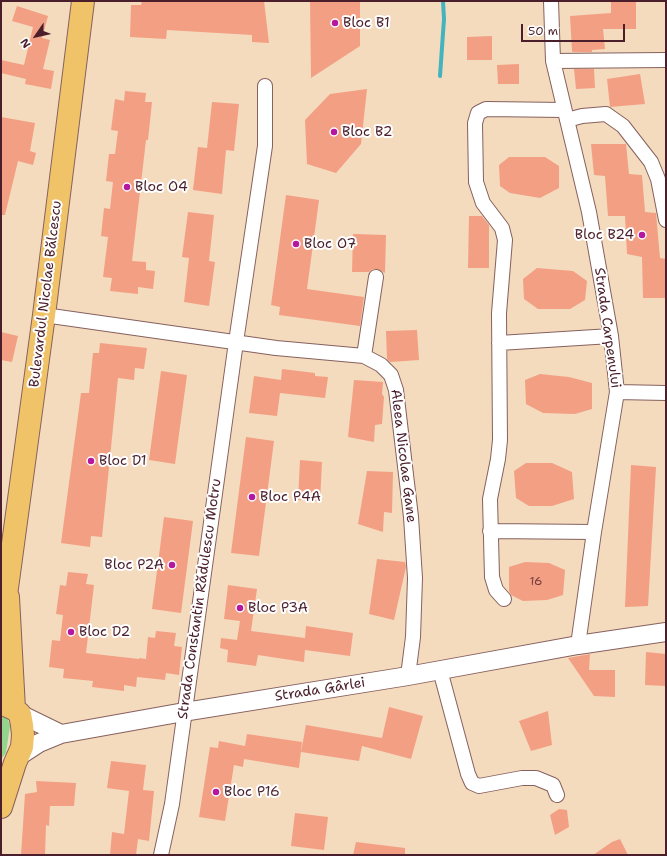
<!DOCTYPE html>
<html>
<head>
<meta charset="utf-8">
<style>
	body { margin:0 }
	#map { position:relative; width:667px; height:856px; overflow:hidden; background:#f4dbbe; font-family:"Shantell Sans",sans-serif }
	canvas { display:block }
	.frame { position:absolute; inset:0; border:2px solid #4a1f2b; pointer-events:none }
	.north { position:absolute; left:16px; top:16px; width:40px; height:40px; -webkit-text-stroke:3px #fff; paint-order:stroke; rotate:236deg; font-size:11px; font-weight:700; line-height:16px; text-align:center; color:#4a1f2b }
	.north::after { content:''; display:block; margin:auto; width:14px; height:18px; background:#4a1f2b; clip-path:polygon(50% 0,100% 100%,50% 72%,0 100%) }
	.scale { position:absolute; left:521px; top:24px; width:104px; height:18px; box-sizing:border-box; border:2px solid #4a1f2b; border-top:0; padding-left:5px; font-size:12px; line-height:14px; white-space:nowrap; color:#4a1f2b; -webkit-text-stroke:3px #fff; paint-order:stroke }
</style>
</head>
<body>
<div id="map">
<canvas width="667" height="856"></canvas>
<div class="frame"></div>
<div class="north">N</div>
<div class="scale">50 m</div>
</div>
<script>
const context = document.querySelector('canvas').getContext('2d');
context.lineJoin = 'round';
function fill(path, color) { context.fillStyle = color; context.fill(path, 'evenodd'); }
const shape = rows => new Path2D(rows.map(r => 'M' + r).join(''));
function trace(path, color, width, dash) { context.strokeStyle = color; context.lineWidth = width; context.lineCap = dash ? 'butt' : 'round'; context.setLineDash(dash || []); context.stroke(path); }
function drawText(font, color, halo, rows, align = 'center') {
  context.font = font + ' "Shantell Sans",sans-serif'; context.lineWidth = 4; context.setLineDash([]); context.textBaseline = 'middle'; context.strokeStyle = halo; context.fillStyle = color; for (const [text, x, y, turn = 0] of rows) {
    context.save(); context.translate(x, y); context.rotate((+turn || 0) * Math.PI / 180); context.textAlign = isNaN(turn) ? turn : align; if (halo) context.strokeText(text, 0, 0); context.fillText(text, 0, 0); context.restore();
  }
}
fill(shape([
	[1,713,7,717,10,726,6,753,1,759]
]), '#93d58d');
trace(shape([
	[440,76,444,19,443,1]
]), '#44b3be', 4);
fill(shape([
	[142,1,264,1,269,43,252,42,252,35,167,30,166,39,130,37,131,5,141,5],
	[310,1,360,1,360,46,311,78],
	[611,1,636,1,636,29,603,29,605,49,592,50,592,52,573,52,572,51,570,16,611,13],
	[17,6,48,16,42,38,50,40,43,69,54,71,51,89,25,84,26,79,1,73,1,60,24,65,33,27,12,21],
	[492,36,492,60,467,60,467,37],
	[519,64,519,84,498,84,497,65],
	[574,69,594,69,595,88,576,89],
	[640,74,645,104,610,107,607,79],
	[367,89,361,144,336,173,307,164,305,120,330,94],
	[125,91,146,93,145,102,152,102,148,140,146,140,132,261,146,262,146,270,155,271,153,289,138,287,138,294,110,291,112,278,103,277,108,237,101,236,104,208,110,209,113,182,106,181,109,154,115,154,118,131,111,130,115,99,124,101],
	[212,102,239,104,234,151,226,150,222,194,193,190,198,147,207,148],
	[1,117,35,123,30,151,36,153,33,165,18,161,5,215,1,215],
	[591,144,626,144,629,174,642,175,645,212,656,213,660,258,666,259,666,298,643,298,642,257,627,254,625,216,608,216,605,176,594,175],
	[509,157,545,157,559,166,559,188,540,198,510,193,500,186,499,165],
	[286,195,319,200,307,289,364,297,360,326,279,315,280,307,271,305],
	[188,212,214,215,209,261,215,262,209,306,184,302,189,258,182,257],
	[469,216,482,216,489,225,489,268,468,268],
	[353,234,386,235,385,273,377,269,373,269,369,272,352,272],
	[537,268,573,271,587,281,585,300,570,309,538,309,524,299,523,279],
	[417,330,419,360,390,362,387,359,386,331],
	[1,332,18,336,12,362,1,360],
	[100,343,147,348,144,369,135,368,134,380,118,378,102,537,91,536,90,547,61,543,81,393,89,393,93,353,99,353],
	[282,369,315,373,315,376,328,377,325,398,280,393,277,416,249,413,254,376,281,380],
	[161,371,187,375,175,464,149,460],
	[540,374,569,377,592,383,592,409,575,414,543,413,526,404,525,380],
	[354,380,383,382,382,394,384,397,382,424,375,425,374,442,348,437],
	[246,437,274,441,259,556,231,553],
	[300,460,322,462,320,501,298,500],
	[526,463,552,463,572,472,574,499,552,506,529,506,516,498,514,471],
	[631,465,656,467,648,606,625,607],
	[367,471,393,472,392,513,384,512,383,532,358,524],
	[164,517,193,521,181,613,152,609],
	[377,559,405,562,406,567,394,620,369,614],
	[525,562,549,563,565,570,563,595,547,600,523,601,511,595,509,591,509,567],
	[68,572,88,574,86,584,94,585,86,653,139,659,139,658,146,659,148,637,155,638,156,631,176,633,174,646,182,647,179,675,166,673,165,680,137,677,136,687,124,685,124,691,92,687,93,681,63,678,64,669,49,667,52,640,60,641,63,615,56,614,60,585,66,586],
	[228,585,257,589,251,631,305,638,306,626,353,633,350,656,305,650,304,662,258,655,256,666,227,662,228,650,220,648,221,638,237,640,240,621,224,619],
	[646,652,666,654,666,686,645,685],
	[590,654,589,670,615,670,615,697,594,696,568,658],
	[389,707,423,716,411,759,362,746,359,761,301,752,306,725,382,738],
	[548,711,552,745,531,751,519,721],
	[247,734,302,742,299,768,244,759,243,767,234,765,225,821,199,817,210,747,218,748,219,741,245,746],
	[111,761,146,765,143,790,154,791,149,841,138,839,136,855,110,855,112,832,124,834,129,791,107,788],
	[36,781,76,783,74,806,50,806,49,826,46,825,45,855,21,855,25,794,37,792],
	[559,809,567,810,569,827,555,835,550,815],
	[295,813,328,817,324,850,291,846],
	[620,839,628,855,593,855,612,842],
	[356,842,405,848,405,855,353,855]
]), '#f39f84');
const minor = shape([
	[551,1,553,61,589,212,611,336,617,392,594,532,578,645],
	[553,61,666,60],
	[567,120,582,116,606,114,623,126,651,162,658,179,666,220],
	[44,315,276,348,364,356,381,365,391,375,396,390,411,517,415,578,413,637,408,676],
	[499,343,611,336],
	[364,356,376,277],
	[617,392,666,393],
	[490,531,594,532],
	[504,599,496,590,492,577,490,499,498,459,500,440,499,313,505,240,502,228,483,203,476,182,475,123,478,113,486,109,564,110],
	[440,670,468,774,472,783,479,786,522,778,536,778,553,785,557,795],
	[161,855,172,804,236,342,265,146,265,86]
]);
const tertiary = shape([
	[20,714,61,734],
	[19,756,39,743,61,734,184,712,408,676,578,645,666,632]
]);
const primary = shape([
	[8,597,14,709],
	[1,612,7,588,44,315,83,1],
	[1,807,15,763,22,747,23,735,22,725,20,714,14,709,1,703]
]);
trace(minor, '#86615e', 16);
trace(tertiary, '#86615e', 20);
trace(primary, '#86615e', 24);
trace(minor, '#fff', 14);
trace(tertiary, '#fff', 18);
trace(primary, '#f1c369', 22);
for (const [x, y, r, color] of [
	[335,23,4,"#b5179e"],
	[334,132,4,"#b5179e"],
	[127,187,4,"#b5179e"],
	[642,235,4,"#b5179e"],
	[296,244,4,"#b5179e"],
	[91,461,4,"#b5179e"],
	[252,497,4,"#b5179e"],
	[172,565,4,"#b5179e"],
	[240,608,4,"#b5179e"],
	[71,632,4,"#b5179e"],
	[216,792,4,"#b5179e"]
]) { const dot = new Path2D(); dot.arc(x, y, r, 0, 2 * Math.PI); context.fillStyle = color; context.fill(dot); trace(dot, '#fff', 1.5); }
drawText('12px', '#743f41', null, [
	["16",536,582]
]);
drawText('14px', '#4a1f2b', '#fff', [
	["Bloc B1",343,23],
	["Bloc B2",342,132],
	["Bloc O4",135,187],
	["Bloc B24",634,235,"right"],
	["Bloc O7",304,244],
	["Bloc D1",99,461],
	["Bloc P4A",260,497],
	["Bloc P2A",164,565,"right"],
	["Bloc P3A",248,608],
	["Bloc D2",79,632],
	["Bloc P16",224,792]
], 'left');
drawText('14px', '#4a1f2b', '#fff', [
	["Bulevardul Nicolae Bălcescu",46,294,-83],
	["Strada Carpenului",607,328,82],
	["Aleea Nicolae Gane",403,456,83],
	["Strada Constantin Rădulescu Motru",200,599,-82],
	["Strada Gârlei",320,690,-9]
]);
</script>
</body>
</html>
